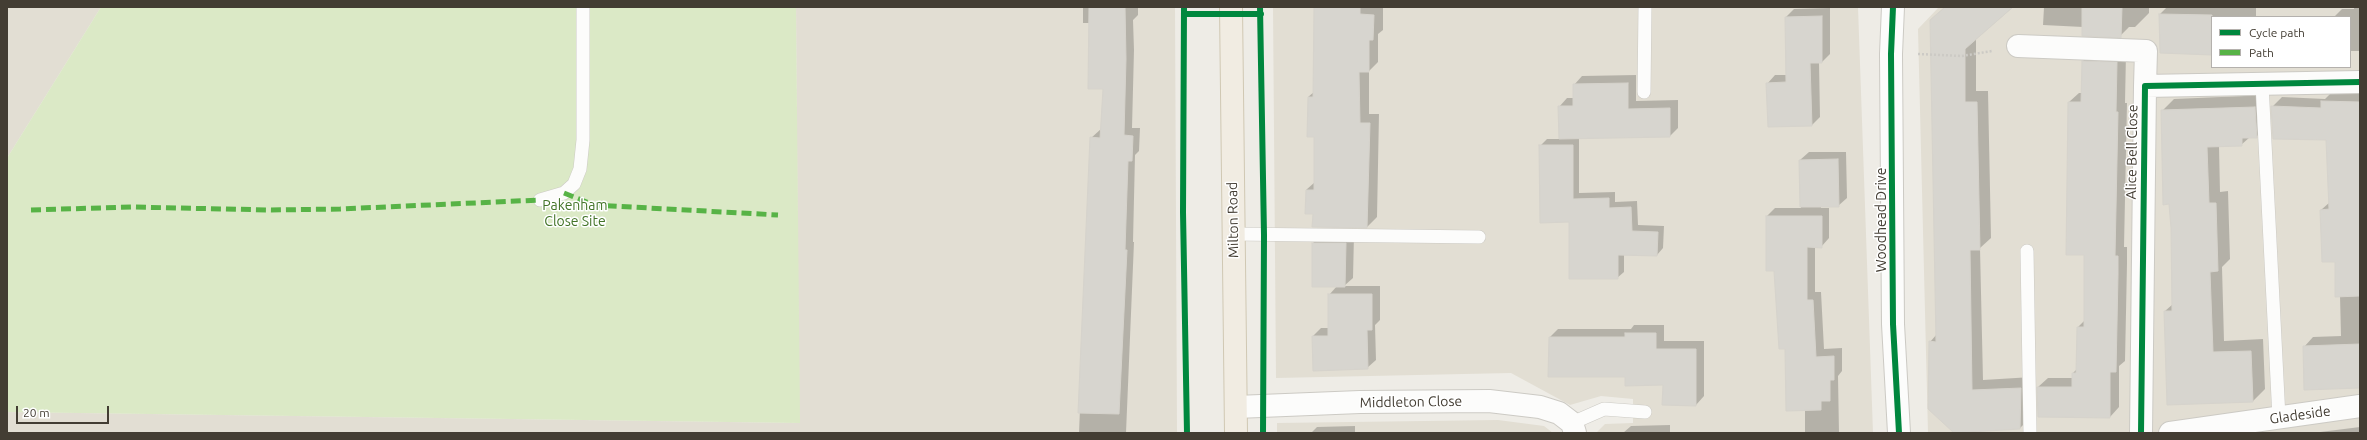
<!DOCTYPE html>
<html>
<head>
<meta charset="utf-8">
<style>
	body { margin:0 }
	#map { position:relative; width:2367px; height:440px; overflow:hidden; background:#eeece6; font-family:Ubuntu,sans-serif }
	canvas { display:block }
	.frame { position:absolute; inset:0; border:8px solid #433d33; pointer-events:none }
	.legend { position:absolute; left:2211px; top:16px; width:140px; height:52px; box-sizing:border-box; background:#fff; border:1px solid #b4b1ad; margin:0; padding:5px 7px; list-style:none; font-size:12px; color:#433d33 }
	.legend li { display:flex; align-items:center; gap:8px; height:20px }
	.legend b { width:20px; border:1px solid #b4b1ad }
	.scale { position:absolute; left:16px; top:406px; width:93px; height:18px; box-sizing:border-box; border:2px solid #433d33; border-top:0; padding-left:5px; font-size:12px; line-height:14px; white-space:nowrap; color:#433d33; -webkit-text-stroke:3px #fff; paint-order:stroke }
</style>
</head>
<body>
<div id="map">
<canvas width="2367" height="440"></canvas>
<div class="frame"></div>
<ul class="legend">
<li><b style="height:5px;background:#00873e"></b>Cycle path</li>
<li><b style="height:5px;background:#57b346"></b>Path</li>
</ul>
<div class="scale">20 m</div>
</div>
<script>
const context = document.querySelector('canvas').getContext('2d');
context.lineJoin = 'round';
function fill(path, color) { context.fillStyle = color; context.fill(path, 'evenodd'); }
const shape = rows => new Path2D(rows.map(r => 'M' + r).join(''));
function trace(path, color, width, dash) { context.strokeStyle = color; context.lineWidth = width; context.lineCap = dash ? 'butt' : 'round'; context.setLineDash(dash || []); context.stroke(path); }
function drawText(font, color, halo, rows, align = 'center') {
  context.font = font + ' Ubuntu,sans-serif'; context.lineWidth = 3; context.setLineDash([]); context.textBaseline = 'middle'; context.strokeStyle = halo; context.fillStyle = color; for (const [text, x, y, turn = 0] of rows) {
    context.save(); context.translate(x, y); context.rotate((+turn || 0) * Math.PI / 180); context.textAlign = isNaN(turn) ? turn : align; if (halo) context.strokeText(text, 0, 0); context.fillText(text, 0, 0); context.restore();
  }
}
fill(shape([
	[7,7,101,7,7,158],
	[796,7,1175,7,1177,433,7,433,7,412,799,423],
	[1273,7,1858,7,1873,433,1596,433,1605,424,1633,423,1633,399,1601,396,1570,405,1511,373,1276,378],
	[1939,7,2360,7,2360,433,1928,433,1918,29],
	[2212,17,2350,17,2350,67,2212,67],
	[1498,420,1544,426,1553,433,1277,433,1277,423]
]), '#e2ded3');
fill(shape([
	[101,7,796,7,800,423,7,412,7,158]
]), '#dbe9c6');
fill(shape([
	[1083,7,1138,7,1138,15,1133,20,1134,50,1132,128,1140,128,1139,151,1135,155,1133,242,1134,242,1126,433,1079,433,1091,138,1101,129,1104,88,1090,23,1083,23],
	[1315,7,1383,7,1383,30,1378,34,1378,62,1369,71,1369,114,1379,114,1377,217,1367,227,1314,213,1306,190,1315,182,1315,136,1308,97,1314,92],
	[1945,7,2013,7,1976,39,1976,91,1988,91,1991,238,1980,248,1983,380,2032,377,2031,417,2020,428,1955,433,1930,342,1937,334,1931,20],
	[2044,7,2149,7,2149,13,2135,27,2129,27,2120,36,2083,27,2043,25],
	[2167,7,2256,7,2256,17,2212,17,2212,54,2160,14],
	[2354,7,2360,7,2360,51,2350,51,2350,17,2334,17,2342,9,2354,9],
	[1830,8,1830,54,1822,62,1819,62,1820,117,1812,125,1767,84,1775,75,1787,75,1786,17,1794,9],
	[2092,52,2126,53,2125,103,2127,103,2124,247,2127,247,2127,264,2125,361,2119,366,2119,407,2110,417,2038,387,2048,378,2073,378,2073,373,2077,369,2078,327,2085,320,2085,254,2069,102,2079,93,2082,93,2083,61],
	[1636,75,1636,101,1678,100,1678,128,1670,136,1579,137,1579,193,1615,192,1615,202,1637,201,1638,225,1664,226,1663,248,1657,255,1624,254,1624,272,1617,278,1570,221,1540,146,1547,139,1560,139,1559,107,1567,98,1574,98,1574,85,1582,76],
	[2332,92,2360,92,2360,387,2304,347,2313,337,2341,336,2340,296,2336,261,2321,210,2330,202,2327,139,2272,107,2282,97,2325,99],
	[2267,95,2268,125,2256,137,2250,137,2241,145,2219,146,2220,192,2228,191,2230,259,2222,267,2224,341,2263,339,2265,389,2253,401,2165,311,2173,304,2172,228,2162,111,2174,99],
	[1809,152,1846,152,1847,198,1838,206,1821,206,1821,208,1829,208,1829,238,1821,247,1815,247,1815,292,1821,292,1824,349,1842,348,1842,371,1838,376,1839,433,1805,433,1805,409,1786,348,1775,270,1767,270,1767,216,1775,208,1801,208,1800,160],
	[1322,235,1354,235,1353,278,1344,286,1380,286,1380,320,1375,325,1376,360,1367,368,1313,336,1321,328,1329,328,1329,295,1337,286,1313,243],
	[1634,325,1664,325,1664,341,1704,341,1704,396,1696,405,1664,384,1626,376,1550,337,1558,329,1631,329],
	[1670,425,1670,433,1623,433,1631,426],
	[1355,426,1355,433,1311,433,1317,427],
	[2360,427,2360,433,2318,433,2320,432]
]), '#0003');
const building = shape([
	[1089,7,1125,7,1126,59,1124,135,1133,136,1132,161,1128,161,1125,250,1127,250,1119,414,1078,413,1090,137,1100,138,1103,89,1088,89,1089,7],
	[1314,7,1360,7,1360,14,1374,15,1373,40,1369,40,1369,72,1359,72,1360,123,1370,123,1367,228,1312,227,1313,214,1305,214,1306,190,1314,190,1314,137,1307,137,1308,97,1313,97,1314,7],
	[1945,7,2013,7,1965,49,1965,102,1977,102,1980,250,1970,250,1972,390,2021,388,2020,429,1954,433,1928,409,1929,341,1936,342,1930,20,1945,7],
	[2082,7,2122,7,2121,38,2082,36,2082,7],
	[2159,14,2212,15,2212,55,2160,53,2159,14],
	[1822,16,1822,63,1810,63,1812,126,1768,127,1766,83,1786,82,1785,17,1822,16],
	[2082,61,2117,62,2116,112,2118,112,2115,256,2118,256,2118,275,2116,372,2110,372,2110,418,2038,417,2037,387,2072,387,2072,373,2076,373,2077,327,2084,327,2084,255,2066,255,2068,102,2081,102,2082,61],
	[1628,83,1628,109,1670,108,1670,137,1559,139,1558,106,1573,106,1573,84,1628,83],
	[2321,101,2360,102,2360,296,2335,297,2335,262,2322,262,2320,210,2329,209,2326,140,2273,139,2271,106,2321,108,2321,101],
	[2255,107,2257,138,2242,138,2242,146,2207,147,2209,203,2216,203,2218,271,2210,272,2213,352,2251,351,2253,402,2167,405,2164,311,2172,311,2171,228,2169,204,2163,205,2161,110,2255,107],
	[1539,145,1573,145,1573,199,1609,198,1609,208,1631,207,1632,231,1658,232,1657,256,1618,255,1618,279,1569,279,1569,222,1540,223,1539,145],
	[1838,159,1839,207,1800,207,1799,160,1838,159],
	[1766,216,1822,216,1822,248,1807,247,1807,300,1813,300,1816,357,1834,356,1834,380,1830,380,1830,401,1821,401,1821,410,1786,411,1785,349,1779,349,1774,271,1766,271,1766,216],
	[1312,243,1346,243,1345,287,1312,287,1312,243],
	[1328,294,1372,294,1372,330,1367,330,1368,369,1313,371,1312,336,1328,336,1328,294],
	[1625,333,1656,333,1656,349,1696,349,1696,406,1662,405,1663,385,1625,386,1625,377,1548,377,1549,337,1625,337,1625,333],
	[2360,344,2360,388,2304,390,2303,346,2360,344]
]);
fill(building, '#d7d5cf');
trace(building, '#d6d3cc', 1);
const lane = shape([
	[2262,84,2279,418],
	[1644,92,1645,7],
	[540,200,564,193,574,184,580,169,583,140,583,7],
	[1232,234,1479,237],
	[2027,251,2030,433],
	[1572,423,1604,409,1645,412]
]);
const street = shape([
	[1893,7,1891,54,1893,324,1899,433],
	[2018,46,2146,51,2145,86],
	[1236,407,1360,402,1489,401,1540,407,1559,413,1572,423,1575,433],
	[2141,433,2145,86,2360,82],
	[2170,433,2360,406]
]);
const primary = shape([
	[1231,7,1236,433]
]);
trace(lane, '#cccac4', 14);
trace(street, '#cccac4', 24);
trace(primary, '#d0c8b3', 24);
trace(shape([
	[1918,54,1962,56,1992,51]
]), '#cccac5', 2.5, [2, 2]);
trace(lane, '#fcfcfb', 13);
trace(street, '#fcfcfb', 22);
trace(primary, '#f1ece2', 22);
trace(shape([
	[564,193,594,205,778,215],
	[31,210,132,207,271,210,340,209,540,200]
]), '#57b346', 5, [10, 5]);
trace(shape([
	[1184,7,1183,212,1187,433],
	[1260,7,1264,235,1263,433],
	[1893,7,1891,54,1893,324,1899,433],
	[1184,14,1261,14],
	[2141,433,2145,86,2360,82]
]), '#00873e', 6);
drawText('14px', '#433d33', '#fff', [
	["Alice Bell Close",2132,152,-89],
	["Milton Road",1233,220,-91],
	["Woodhead Drive",1881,220,-90],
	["Middleton Close",1411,402,-1],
	["Gladeside",2300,415,-8]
]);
drawText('14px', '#437428', '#fff', [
	["Pakenham",575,205],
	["Close Site",575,221]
]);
</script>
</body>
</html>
